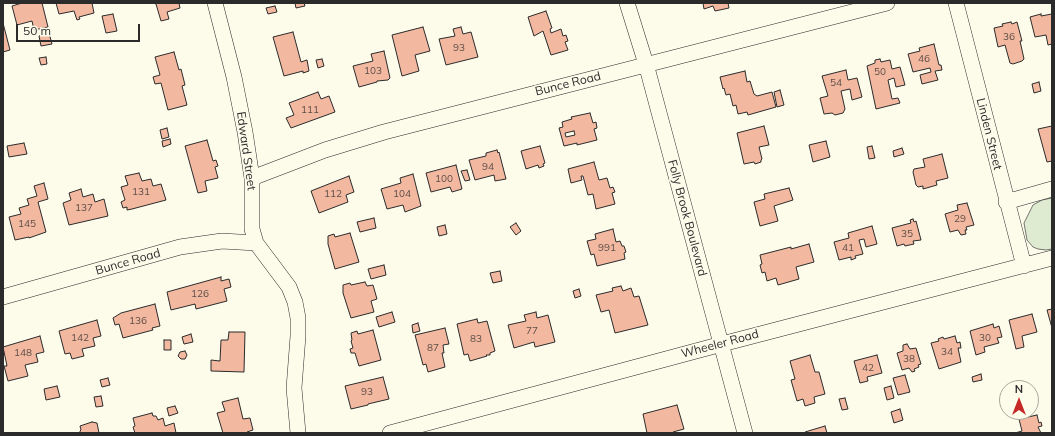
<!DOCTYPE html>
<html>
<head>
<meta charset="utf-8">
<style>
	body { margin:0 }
	#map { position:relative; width:1055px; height:436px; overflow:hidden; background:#fdfbea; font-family:Mulish,sans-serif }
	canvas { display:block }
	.frame { position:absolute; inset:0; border:4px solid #2b2b2b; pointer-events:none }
	.north { position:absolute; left:999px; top:380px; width:40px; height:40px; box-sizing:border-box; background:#fdfbea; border:1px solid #a9a89e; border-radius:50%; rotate:0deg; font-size:11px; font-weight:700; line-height:16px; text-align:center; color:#2b2b2b }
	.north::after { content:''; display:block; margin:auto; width:14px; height:18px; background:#c62828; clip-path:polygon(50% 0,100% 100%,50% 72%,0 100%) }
	.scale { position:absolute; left:16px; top:24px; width:124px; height:18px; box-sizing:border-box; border:2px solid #2b2b2b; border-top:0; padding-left:5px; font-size:12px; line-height:14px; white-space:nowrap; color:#2b2b2b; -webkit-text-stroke:3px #fdfbea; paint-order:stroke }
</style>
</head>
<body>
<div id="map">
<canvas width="1055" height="436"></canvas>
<div class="frame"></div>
<div class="north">N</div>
<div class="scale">50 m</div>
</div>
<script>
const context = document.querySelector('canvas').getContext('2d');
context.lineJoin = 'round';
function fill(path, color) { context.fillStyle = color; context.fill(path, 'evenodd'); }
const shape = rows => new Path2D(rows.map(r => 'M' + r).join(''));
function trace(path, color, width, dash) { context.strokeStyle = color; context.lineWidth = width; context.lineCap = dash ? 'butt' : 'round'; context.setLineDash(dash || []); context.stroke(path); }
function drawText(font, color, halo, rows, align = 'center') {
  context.font = font + ' Mulish,sans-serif'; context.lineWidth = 3; context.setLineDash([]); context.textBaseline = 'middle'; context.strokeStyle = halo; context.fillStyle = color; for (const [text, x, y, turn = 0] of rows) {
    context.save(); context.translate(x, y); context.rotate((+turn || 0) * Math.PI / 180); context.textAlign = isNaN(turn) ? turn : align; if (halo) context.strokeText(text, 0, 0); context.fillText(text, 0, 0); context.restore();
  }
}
const green = shape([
	[1052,198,1052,249,1046,250,1038,249,1033,247,1027,240,1024,223,1033,205,1042,200,1052,198]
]);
fill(green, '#deebd1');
trace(green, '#74746e', 1);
const building = shape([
	[22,3,42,3,48,27,34,30,32,21,17,25,12,6,22,3],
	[56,3,92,3,94,13,79,17,80,19,77,20,74,11,59,14,56,3],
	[154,3,179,3,180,8,167,12,169,19,161,21,156,4,154,3],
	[295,3,304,3,305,6,296,8,295,3],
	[703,3,728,3,729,8,715,11,713,6,704,9,703,3],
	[275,6,277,12,268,14,266,8,275,6],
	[546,11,552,28,550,29,551,33,561,29,563,36,566,35,568,41,565,42,568,50,551,55,543,31,534,36,528,17,546,11],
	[113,14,117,31,106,33,102,16,113,14],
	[1041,14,1041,16,1052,14,1052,44,1048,45,1046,35,1035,37,1030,17,1041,14],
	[1011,22,1012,24,1017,22,1022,41,1020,41,1024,59,1022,61,1013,64,1010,63,1005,45,998,47,994,28,1003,26,1002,24,1011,22],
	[3,23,10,50,3,52,3,23],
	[423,27,430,51,415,55,419,71,402,76,392,35,423,27],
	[461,27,463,34,471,32,478,57,446,65,439,39,455,36,453,29,461,27],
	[293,32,301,62,307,60,309,71,303,73,303,71,284,76,273,37,293,32],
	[49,33,52,44,41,46,39,36,49,33],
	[934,44,939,65,941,65,942,70,935,71,938,80,922,84,920,75,931,72,930,68,913,72,908,54,920,51,919,48,934,44],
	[384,51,390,78,388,80,377,81,377,82,359,87,353,66,373,61,371,54,384,51],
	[174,52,179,70,181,69,185,85,182,86,187,105,168,110,161,83,155,84,153,77,160,75,155,57,174,52],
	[46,57,47,64,41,65,39,58,46,57],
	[322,59,324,66,318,68,316,60,322,59],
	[880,59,881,62,890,60,892,69,900,67,905,85,896,87,894,78,888,80,892,99,898,98,900,103,876,109,867,66,875,63,875,60,880,59],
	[846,70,848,80,857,78,862,97,852,100,850,89,841,91,845,109,843,113,835,115,832,113,824,114,820,98,828,96,822,76,846,70],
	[745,71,747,82,750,81,754,94,757,96,772,92,776,107,748,115,747,112,738,114,736,105,733,106,730,94,726,95,724,88,723,89,720,77,745,71],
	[1039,82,1041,91,1034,93,1032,84,1039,82],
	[780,90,784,105,777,107,774,92,780,90],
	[318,92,321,99,329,96,335,112,291,128,286,118,294,115,289,103,318,92],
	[590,113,593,123,596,122,597,128,594,129,597,140,577,145,577,143,564,146,559,128,563,127,562,122,572,119,571,117,590,113],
	[574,131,575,135,566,137,565,133,574,131],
	[764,126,769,145,759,147,762,159,761,160,761,162,755,164,754,162,744,164,737,133,764,126],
	[1052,126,1052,161,1047,162,1038,129,1052,126],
	[167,128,169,137,162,139,160,130,167,128],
	[170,139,171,144,163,147,162,141,170,139],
	[207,140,213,161,216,160,218,166,215,167,218,178,205,181,207,191,198,193,185,146,207,140],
	[826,141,830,157,813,162,809,145,826,141],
	[24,143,27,154,9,157,7,146,24,143],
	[540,146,545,163,543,164,544,166,539,168,538,165,526,169,521,151,540,146],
	[872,146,875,158,869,159,867,147,872,146],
	[902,148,904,154,894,157,893,151,902,148],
	[497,150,498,153,499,152,506,179,495,181,494,175,475,180,469,160,486,156,486,153,497,150],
	[942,154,948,178,936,181,937,185,923,189,923,186,918,187,916,185,913,172,914,169,925,167,923,159,942,154],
	[594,162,599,180,607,178,610,188,613,187,615,192,612,193,615,204,596,209,593,194,588,195,583,176,581,176,582,180,571,183,568,169,594,162],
	[456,165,462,189,452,192,450,187,431,192,426,173,456,165],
	[467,170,470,180,465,181,461,171,467,170],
	[139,173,142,181,151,179,153,186,161,184,166,200,132,209,127,210,127,207,123,208,121,202,125,200,121,187,128,185,125,176,139,173],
	[413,174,421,206,405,212,403,205,387,209,381,189,401,183,400,178,413,174],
	[349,176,354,192,346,195,348,202,319,213,311,191,349,176],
	[44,183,48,199,38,202,46,232,29,238,29,237,15,240,9,217,21,214,19,208,29,205,27,199,37,196,34,186,44,183],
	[789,188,793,200,774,206,778,221,760,226,754,202,765,199,764,194,789,188],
	[81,189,83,197,93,194,95,202,104,199,108,216,69,225,63,203,71,200,69,193,81,189],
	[967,203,974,225,966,227,967,230,965,230,966,234,961,235,958,230,950,232,945,214,958,210,957,205,967,203],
	[374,218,376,228,360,232,357,222,374,218],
	[913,219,914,222,916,221,921,240,913,241,914,244,905,246,904,244,897,246,892,228,911,223,910,220,913,219],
	[516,223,521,231,516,235,510,227,516,223],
	[445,225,447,234,439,236,437,227,445,225],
	[872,226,877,244,866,247,864,239,859,240,863,254,855,256,856,258,851,260,851,257,839,260,834,242,849,238,848,233,872,226],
	[613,229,616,242,620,241,622,246,624,246,626,252,624,253,625,259,597,266,594,254,591,255,587,241,596,239,595,234,613,229],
	[350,233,359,262,335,269,328,244,328,236,334,234,335,237,350,233],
	[809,244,814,262,796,267,799,279,778,285,776,278,767,281,765,272,762,273,760,265,762,264,760,255,791,247,791,249,809,244],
	[384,265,386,275,371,279,368,269,384,265],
	[500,271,502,281,493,283,490,273,500,271],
	[221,277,221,281,229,279,231,287,224,289,227,301,196,309,195,304,171,310,167,292,221,277],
	[365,282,367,286,373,285,377,299,371,301,374,312,351,318,343,293,343,285,350,283,351,285,365,282],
	[621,286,623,291,631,288,634,297,639,296,648,325,615,333,609,310,601,312,596,295,613,291,612,288,621,286],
	[579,289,581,296,575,298,573,291,579,289],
	[155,304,160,326,152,328,153,330,123,338,119,324,115,325,113,318,121,313,155,304],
	[1052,309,1052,328,1047,310,1052,309],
	[392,312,395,322,379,327,376,317,392,312],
	[536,312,537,318,548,315,555,342,535,347,534,342,514,348,508,325,526,321,524,315,536,312],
	[1032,314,1037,332,1022,336,1024,347,1016,349,1009,320,1032,314],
	[477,319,478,323,487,321,495,351,490,353,490,355,486,355,487,356,470,361,468,354,464,355,457,324,477,319],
	[97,320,101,336,93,338,95,346,82,349,84,356,72,359,70,353,65,354,59,331,97,320],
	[418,323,420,331,413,333,412,325,418,323],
	[993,324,994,328,999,326,1002,337,997,338,999,343,984,347,985,352,976,355,970,331,993,324],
	[445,328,449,344,443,345,444,353,442,353,445,367,428,372,426,364,423,365,415,335,445,328],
	[373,330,381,360,359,366,355,353,351,353,350,349,353,348,351,341,352,340,351,333,357,331,358,334,373,330],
	[229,332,245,332,244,372,211,371,211,360,220,361,221,340,228,340,229,332],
	[191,334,193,342,184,344,182,337,191,334],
	[40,336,44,352,36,354,38,362,25,365,28,376,8,381,4,366,7,366,3,347,40,336],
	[955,336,957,343,960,342,961,348,958,348,961,362,939,369,931,343,939,341,938,339,943,337,944,339,955,336],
	[164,340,171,340,171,350,164,350,164,340],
	[907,344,910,349,916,348,921,364,918,365,919,367,914,369,915,371,912,372,909,368,902,370,897,353,903,351,903,345,907,344],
	[185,351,187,355,185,359,181,359,178,356,180,352,185,351],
	[810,355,815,372,819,372,825,394,814,397,815,403,805,406,803,399,797,401,791,380,795,379,790,361,810,355],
	[877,355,882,373,867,377,868,381,860,383,854,361,877,355],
	[981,374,982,380,973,382,972,377,981,374],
	[905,375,910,392,898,395,893,378,905,375],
	[383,377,389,399,368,404,368,405,351,409,345,386,383,377],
	[108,378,110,385,102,387,100,380,108,378],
	[57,386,60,397,46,400,44,389,57,386],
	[891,386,894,398,887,400,884,388,891,386],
	[101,396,103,406,96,407,94,397,101,396],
	[238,398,243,419,250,418,253,430,247,432,247,433,223,433,217,413,225,411,222,402,238,398],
	[845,398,848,409,842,410,839,399,845,398],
	[677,405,684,429,673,432,673,433,647,433,643,414,677,405],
	[175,406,178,413,169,416,167,408,175,406],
	[900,409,903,420,894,423,891,412,900,409],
	[152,413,153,416,156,416,158,420,163,418,165,426,174,423,176,433,135,433,133,427,135,426,133,418,152,413],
	[1037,415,1039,423,1041,422,1042,426,1038,427,1041,433,1015,433,1022,431,1019,419,1037,415],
	[92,422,97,423,99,433,80,433,80,431,81,430,80,426,92,422],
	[825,426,827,433,805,433,805,432,825,426]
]);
fill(building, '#f2b8a0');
trace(building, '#2b2b2b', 1);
const minor = shape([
	[215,3,234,77,245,132,252,178,252,229,256,243,289,287,295,302,298,318,298,336,294,388,298,433],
	[627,3,646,64,745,433],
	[956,3,1024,266],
	[252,178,325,150,384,132,887,3],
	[1006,202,1052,189],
	[3,297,180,247,222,241,256,243],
	[390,433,722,344,1052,258]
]);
trace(minor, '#2b2b2b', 16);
trace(minor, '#fdfbea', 15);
drawText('10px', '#5d4e48', null, [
	["36",1009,37],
	["93",459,48],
	["46",924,59],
	["103",373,71],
	["50",880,72],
	["54",836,83],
	["111",310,110],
	["94",488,167],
	["100",444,179],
	["131",141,192],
	["112",333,194],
	["104",402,194],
	["137",84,208],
	["29",960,219],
	["145",27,224],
	["35",907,234],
	["991",607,248],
	["41",848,248],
	["126",200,294],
	["136",138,321],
	["77",532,331],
	["142",80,338],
	["30",985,338],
	["83",476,339],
	["87",433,348],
	["34",947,352],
	["148",23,353],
	["38",909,359],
	["42",868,368],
	["93",367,392]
]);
drawText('12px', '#2b2b2b', '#fdfbea', [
	["Bunce Road",568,84,-14],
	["Linden Street",989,134,76],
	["Edward Street",246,151,82],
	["Folly Brook Boulevard",687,218,75],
	["Bunce Road",128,262,-16],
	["Wheeler Road",720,344,-15]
]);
</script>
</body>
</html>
